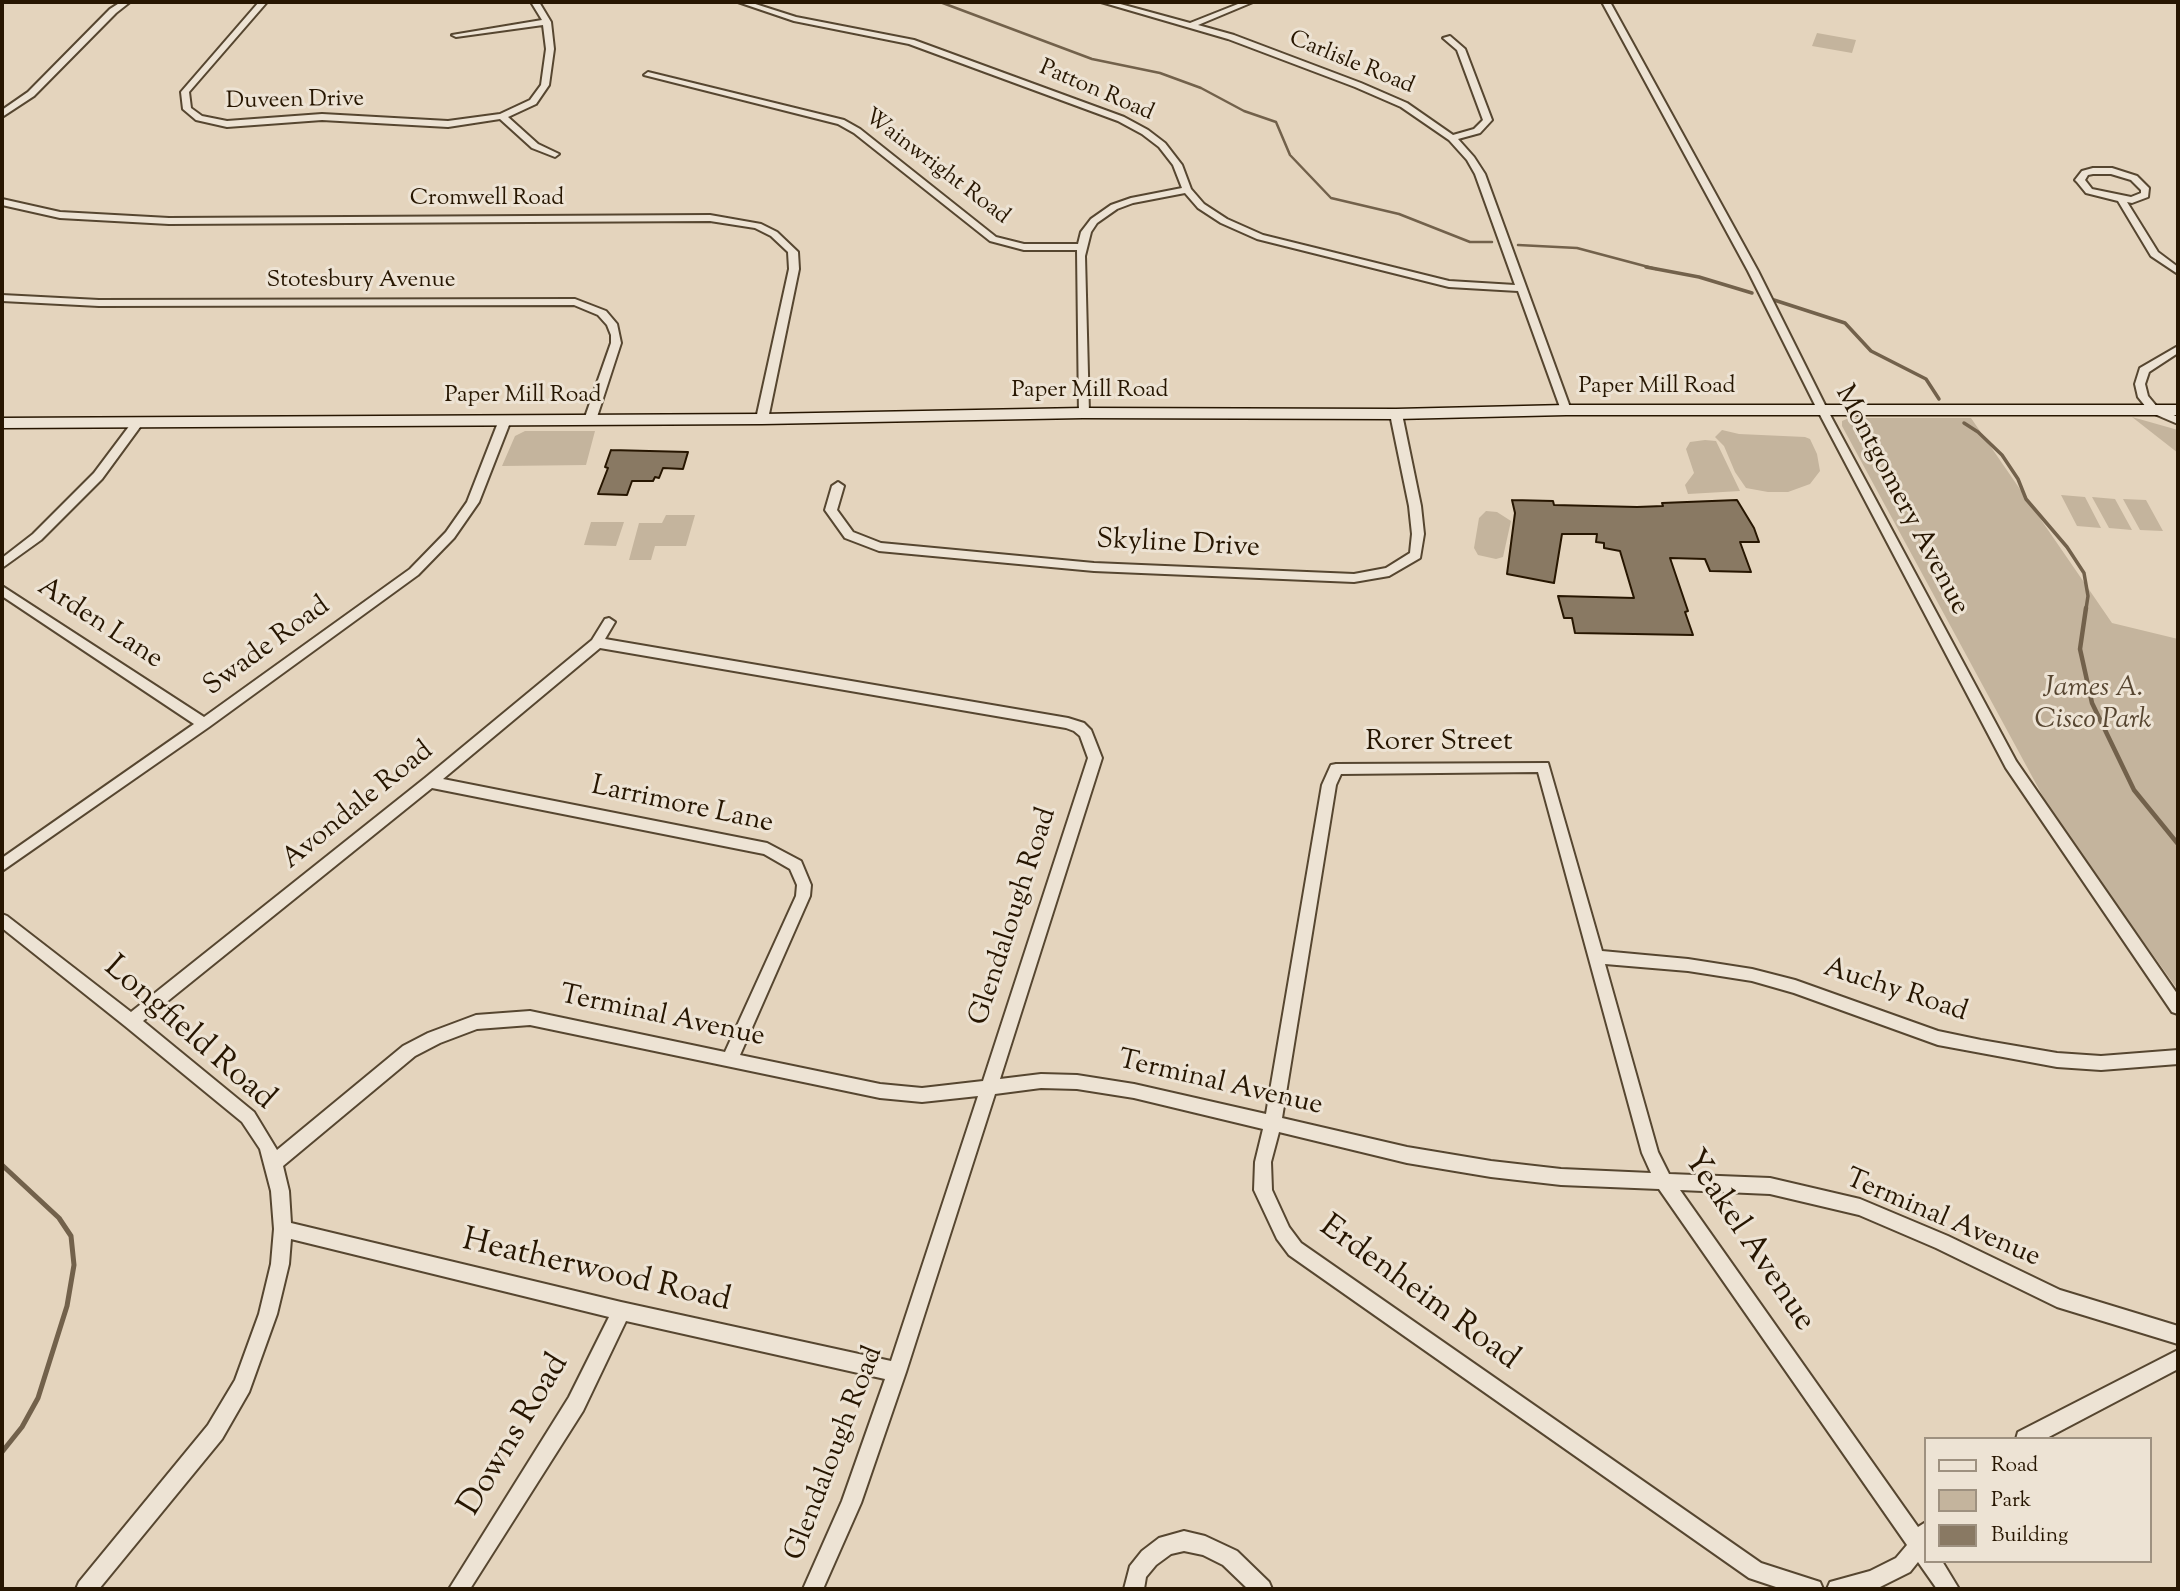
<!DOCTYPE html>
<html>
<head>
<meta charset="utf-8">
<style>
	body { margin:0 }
	#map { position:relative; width:2180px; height:1591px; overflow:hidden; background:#e4d4bd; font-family:"Sorts Mill Goudy",serif }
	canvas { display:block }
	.frame { position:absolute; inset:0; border:4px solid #271601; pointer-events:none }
	.legend { position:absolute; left:1924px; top:1437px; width:228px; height:126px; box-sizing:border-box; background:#ede3d4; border:2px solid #9e9180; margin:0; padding:9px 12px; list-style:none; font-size:21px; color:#271601 }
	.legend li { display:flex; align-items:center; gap:14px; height:35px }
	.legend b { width:35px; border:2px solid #9e9180 }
</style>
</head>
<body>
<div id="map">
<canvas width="2180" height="1591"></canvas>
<div class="frame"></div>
<ul class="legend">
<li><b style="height:9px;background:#ede3d4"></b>Road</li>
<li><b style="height:19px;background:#c4b49d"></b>Park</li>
<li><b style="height:19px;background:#897963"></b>Building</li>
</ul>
</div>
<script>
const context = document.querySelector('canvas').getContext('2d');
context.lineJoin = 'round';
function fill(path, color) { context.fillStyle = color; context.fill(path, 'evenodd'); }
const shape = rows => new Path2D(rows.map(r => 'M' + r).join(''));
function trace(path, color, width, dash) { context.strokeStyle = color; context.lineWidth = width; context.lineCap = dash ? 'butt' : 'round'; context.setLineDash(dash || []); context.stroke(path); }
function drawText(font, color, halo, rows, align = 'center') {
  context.font = font + ' "Sorts Mill Goudy",serif'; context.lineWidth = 6; context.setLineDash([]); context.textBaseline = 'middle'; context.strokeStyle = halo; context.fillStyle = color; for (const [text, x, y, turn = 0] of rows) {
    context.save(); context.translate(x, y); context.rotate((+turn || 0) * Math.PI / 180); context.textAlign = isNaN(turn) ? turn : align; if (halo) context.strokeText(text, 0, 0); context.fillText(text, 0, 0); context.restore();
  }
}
fill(shape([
	[1817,33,1856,40,1852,53,1812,46],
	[2132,417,2178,430,2178,453],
	[1849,418,1971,418,2112,623,2178,639,2178,990,2053,815,1842,426,1842,421],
	[1722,430,1739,434,1805,437,1810,439,1817,454,1820,471,1810,484,1788,492,1768,492,1746,488,1735,472,1724,446,1715,437],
	[525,431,595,431,586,465,502,466,515,436],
	[1705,440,1716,441,1740,491,1688,494,1685,485,1694,473,1686,449,1690,442],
	[2061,495,2085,497,2101,528,2077,526],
	[2092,497,2115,499,2132,530,2109,528],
	[2123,499,2146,500,2163,531,2140,530],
	[1486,511,1497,512,1511,521,1503,557,1496,559,1478,555,1474,548,1479,518],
	[666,515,695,515,686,546,655,546,651,560,629,560,639,523,662,523],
	[591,522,624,522,616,546,584,545]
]), '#c4b49d');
trace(shape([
	[940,2,1092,59,1160,73,1201,88,1244,111,1276,122,1290,155,1331,198,1399,214,1470,242,1492,242],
	[1518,245,1577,248,1656,269]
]), '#72614b', 2.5);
trace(shape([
	[1646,267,1699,277,1752,293],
	[1774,300,1845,323,1871,351,1926,379,1939,399],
	[1964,423,1978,432,2002,455,2018,479,2026,499,2067,547,2084,573,2088,596,2086,609]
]), '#72614b', 3.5);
trace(shape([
	[2086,608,2080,649,2092,703,2134,790,2178,844]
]), '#72614b', 4.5);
trace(shape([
	[2,1165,59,1218,71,1236,74,1265,67,1306,38,1398,22,1427,2,1452]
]), '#72614b', 5);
const building = shape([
	[611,450,688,452,683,469,663,468,659,478,655,477,653,481,632,481,627,495,598,494,608,468,605,467,611,450],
	[1512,500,1553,501,1554,505,1637,507,1663,506,1662,503,1737,500,1754,528,1759,542,1740,542,1751,572,1710,571,1705,559,1670,558,1688,611,1685,612,1693,635,1575,633,1572,618,1564,618,1558,596,1634,598,1620,551,1604,548,1604,543,1596,542,1597,534,1562,534,1554,583,1507,574,1515,513,1512,500]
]);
fill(building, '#897963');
trace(building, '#271601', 2);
const street = shape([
	[121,2,130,2,116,13,34,96,2,117,2,110,28,92,110,9,121,2],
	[259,2,267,2,189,92,191,108,202,116,227,121,322,114,448,121,500,114,530,100,541,85,546,49,543,25,456,37,452,35,542,20,531,2,539,2,551,22,554,49,549,85,536,104,508,117,538,144,559,154,555,157,532,148,500,119,448,127,322,120,227,127,196,120,183,109,181,92,259,2],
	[738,2,749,2,796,17,914,40,1124,117,1148,130,1165,143,1182,165,1191,189,1204,204,1227,219,1263,235,1449,281,1515,285,1475,174,1467,160,1449,140,1401,107,1355,87,1228,39,1101,2,1113,2,1190,23,1243,2,1253,2,1198,25,1234,35,1361,83,1407,103,1453,135,1474,129,1483,120,1457,50,1443,38,1450,36,1465,49,1492,120,1480,133,1458,139,1474,157,1485,174,1571,410,1566,413,1561,410,1518,291,1449,287,1257,239,1221,223,1198,208,1185,193,1133,203,1117,209,1097,223,1091,232,1085,256,1089,413,1083,416,1079,415,1077,250,1024,250,990,241,854,133,838,124,644,75,648,72,844,120,860,129,996,237,1024,244,1078,244,1081,232,1091,219,1111,205,1131,198,1182,188,1173,165,1159,147,1142,134,1118,121,909,44,794,21,738,2],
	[1602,2,1610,2,1758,271,1828,411,2016,761,2178,995,2178,1014,2172,1012,2006,768,1818,411,1748,271,1602,2],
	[2093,168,2112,168,2137,176,2149,188,2148,197,2132,203,2127,202,2158,252,2178,267,2178,274,2151,256,2118,201,2086,193,2077,182,2075,180,2082,171,2093,168],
	[2093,174,2111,174,2131,180,2141,190,2141,193,2131,197,2092,189,2085,180,2088,175,2093,174],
	[2,199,60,212,169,218,710,215,761,224,777,232,798,252,799,269,768,419,762,422,756,419,789,269,788,252,771,236,755,228,710,221,169,224,60,218,2,205,2,199],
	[2,295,99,300,575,299,606,311,617,324,621,343,596,420,590,423,584,420,611,343,611,335,607,325,598,315,574,305,99,306,2,301,2,295],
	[2178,346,2178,353,2149,372,2145,384,2148,396,2158,408,2178,417,2178,424,2150,412,2138,397,2135,384,2140,368,2178,346],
	[1396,411,1402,414,1421,506,1424,534,1420,558,1389,576,1354,582,1094,571,879,551,845,538,825,510,832,486,838,482,844,486,837,510,853,532,881,543,1094,563,1354,574,1386,568,1410,553,1412,534,1409,506,1390,414,1396,411],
	[505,417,511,420,479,502,454,538,418,575,209,727,2,871,2,858,194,724,2,596,2,586,204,717,410,569,446,532,467,502,499,420,505,417],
	[137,420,143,423,102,479,41,540,2,568,2,558,33,534,94,473,133,421,137,420],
	[609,618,615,622,605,639,1068,718,1084,723,1091,730,1102,758,1000,1079,1041,1074,1077,1075,1134,1084,1266,1114,1322,785,1331,765,1336,764,1548,763,1602,951,1688,959,1752,969,1795,980,1938,1031,1981,1040,2057,1053,2101,1056,2178,1050,2178,1064,2101,1070,2057,1067,1938,1045,1794,993,1752,981,1688,971,1605,964,1658,1152,1669,1174,1770,1178,1860,1199,1948,1236,2060,1290,2178,1326,2178,1344,2057,1307,1936,1248,1859,1215,1770,1194,1680,1190,1918,1527,1926,1522,1926,1561,1942,1561,1959,1589,1937,1589,1918,1562,1910,1572,1876,1589,1827,1589,1830,1582,1870,1571,1896,1558,1907,1545,1659,1189,1561,1185,1491,1177,1407,1163,1279,1132,1271,1162,1272,1190,1289,1227,1301,1243,1761,1563,1820,1582,1823,1589,1782,1589,1749,1578,1289,1255,1277,1239,1254,1190,1255,1162,1263,1129,1134,1098,1077,1089,1041,1088,995,1094,906,1372,861,1503,823,1589,803,1589,842,1501,885,1379,626,1321,583,1411,470,1589,449,1589,569,1397,609,1317,291,1239,289,1264,277,1314,249,1392,222,1439,99,1589,76,1589,79,1582,208,1425,235,1380,259,1314,271,1264,274,1229,271,1191,260,1149,242,1122,125,1026,2,928,2,914,7,916,131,1012,425,778,592,640,605,619,609,618],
	[600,648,1066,728,1074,731,1080,736,1088,758,983,1081,922,1088,880,1084,740,1055,810,896,811,885,801,861,767,843,443,779,600,648],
	[1538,772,1642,1153,1651,1173,1561,1169,1491,1161,1407,1147,1282,1118,1336,785,1341,774,1538,772],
	[432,788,764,854,790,869,797,885,796,896,725,1052,530,1011,476,1015,428,1033,403,1046,277,1150,254,1112,143,1021,432,788],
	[530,1025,880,1098,922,1102,978,1096,891,1361,621,1302,291,1223,289,1191,283,1166,415,1056,440,1043,477,1029,530,1025],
	[2178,1350,2178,1369,2045,1439,2016,1439,2018,1432,2178,1350],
	[1184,1531,1205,1536,1237,1551,1269,1582,1272,1589,1248,1589,1223,1565,1203,1555,1184,1551,1171,1554,1156,1565,1146,1577,1144,1589,1124,1589,1130,1566,1142,1551,1159,1538,1184,1531]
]);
const secondary = shape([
	[1566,405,2178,405,2178,415,1566,415,1396,419,1083,418,762,424,2,428,2,418,762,414,1083,408,1396,409,1566,405]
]);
trace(street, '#564630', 4);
trace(secondary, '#271601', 3);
fill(street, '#ede3d4');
fill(secondary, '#ede3d4');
drawText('23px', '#271601', '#ede3d4', [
	["Carlisle Road",1351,64,22],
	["Patton Road",1096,92,23],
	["Duveen Drive",295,102,-1],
	["Wainwright Road",936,168,37],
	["Cromwell Road",487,200],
	["Stotesbury Avenue",361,282],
	["Paper Mill Road",1657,388],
	["Paper Mill Road",1090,392],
	["Paper Mill Road",523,397]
]);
drawText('28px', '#271601', '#ede3d4', [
	["Montgomery Avenue",1900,501,62],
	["Skyline Drive",1178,546,3],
	["Arden Lane",99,625,33],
	["Swade Road",268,648,-36],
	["Rorer Street",1439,744],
	["Avondale Road",359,807,-39],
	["Larrimore Lane",682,807,12],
	["Glendalough Road",1015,917,-72],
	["Auchy Road",1895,992,18],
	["Terminal Avenue",662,1018,12],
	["Terminal Avenue",1220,1085,13],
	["Terminal Avenue",1942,1220,23],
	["Glendalough Road",836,1454,-69]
]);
drawText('italic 28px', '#564530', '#ede3d4', [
	["James A.",2093,690],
	["Cisco Park",2093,722]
]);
drawText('33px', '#271601', '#ede3d4', [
	["Longfield Road",188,1035,41],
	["Yeakel Avenue",1747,1242,56],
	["Heatherwood Road",596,1273,13],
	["Erdenheim Road",1418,1295,36],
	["Downs Road",516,1436,-59]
]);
</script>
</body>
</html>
